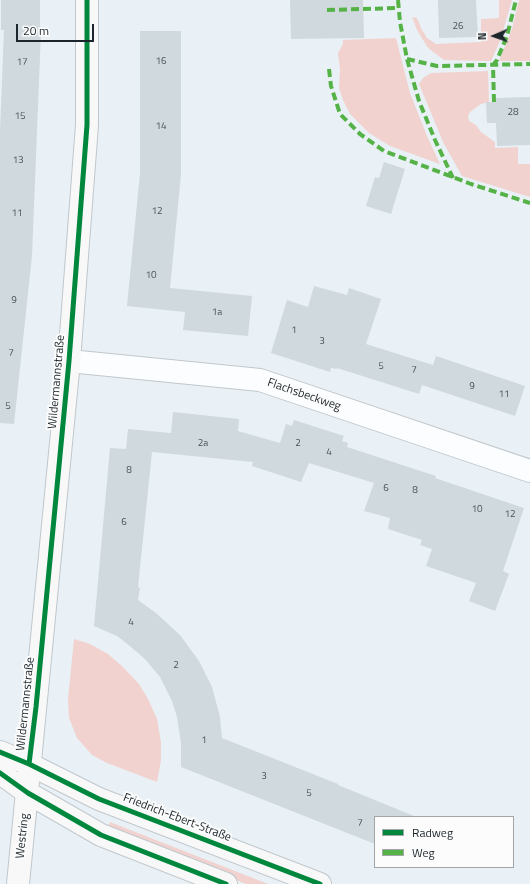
<!DOCTYPE html>
<html>
<head>
<meta charset="utf-8">
<style>
	body { margin:0 }
	#map { position:relative; width:530px; height:884px; overflow:hidden; background:#e9f1f6; font-family:"Titillium Web",sans-serif }
	canvas { display:block }
	.legend { position:absolute; left:374px; top:816px; width:140px; height:52px; box-sizing:border-box; background:#fcfcfc; border:1px solid #a2a6a8; margin:0; padding:5px 7px; list-style:none; font-size:12px; color:#1b252b }
	.legend li { display:flex; align-items:center; gap:8px; height:20px }
	.legend b { width:20px; border:1px solid #a2a6a8 }
	.north { position:absolute; left:474px; top:16px; width:40px; height:40px; -webkit-text-stroke:3px #fcfcfc; paint-order:stroke; rotate:268deg; font-size:11px; font-weight:700; line-height:16px; text-align:center; color:#1b252b }
	.north::after { content:''; display:block; margin:auto; width:14px; height:18px; background:#1b252b; clip-path:polygon(50% 0,100% 100%,50% 72%,0 100%) }
	.scale { position:absolute; left:16px; top:24px; width:78px; height:18px; box-sizing:border-box; border:2px solid #1b252b; border-top:0; padding-left:5px; font-size:12px; line-height:14px; white-space:nowrap; color:#1b252b; -webkit-text-stroke:3px #fcfcfc; paint-order:stroke }
</style>
</head>
<body>
<div id="map">
<canvas width="530" height="884"></canvas>
<ul class="legend">
<li><b style="height:5px;background:#00873e"></b>Radweg</li>
<li><b style="height:5px;background:#55b246"></b>Weg</li>
</ul>
<div class="north">N</div>
<div class="scale">20 m</div>
</div>
<script>
const context = document.querySelector('canvas').getContext('2d');
context.lineJoin = 'round';
function fill(path, color) { context.fillStyle = color; context.fill(path, 'evenodd'); }
const shape = rows => new Path2D(rows.map(r => 'M' + r).join(''));
function trace(path, color, width, dash) { context.strokeStyle = color; context.lineWidth = width; context.lineCap = dash ? 'butt' : 'round'; context.setLineDash(dash || []); context.stroke(path); }
function drawText(font, color, halo, rows, align = 'center') {
  context.font = font + ' "Titillium Web",sans-serif'; context.lineWidth = 4; context.setLineDash([]); context.textBaseline = 'middle'; context.strokeStyle = halo; context.fillStyle = color; for (const [text, x, y, turn = 0] of rows) {
    context.save(); context.translate(x, y); context.rotate((+turn || 0) * Math.PI / 180); context.textAlign = isNaN(turn) ? turn : align; if (halo) context.strokeText(text, 0, 0); context.fillText(text, 0, 0); context.restore();
  }
}
fill(shape([
	[499,0,512,0,500,41,491,61,444,60,428,48,417,30,412,17,417,18,422,30,427,38,436,44,481,42,481,19,499,18],
	[519,0,530,0,530,61,499,61,512,29],
	[396,38,410,93,427,136,440,164,390,146,369,133,350,114,343,100,339,88,340,70,338,53,343,44,343,40],
	[488,71,489,102,481,104,470,112,468,116,469,121,476,125,481,132,495,142,495,148,518,147,518,164,530,164,530,197,462,176,443,142,419,84,423,78,431,73],
	[74,639,90,644,108,654,122,666,139,684,148,699,157,719,161,742,161,760,157,782,107,763,92,755,77,738,69,718,68,699],
	[110,822,268,884,246,884,108,828]
]), '#f1d2ce');
fill(shape([
	[1,0,40,0,40,32,41,32,32,256,14,424,0,423,0,130,4,30,1,30],
	[290,0,363,0,364,38,291,39],
	[438,0,476,0,478,37,439,38],
	[140,31,181,31,181,174,170,288,252,296,248,336,183,330,185,312,127,306,140,173],
	[530,97,530,145,497,146,496,123,487,123,486,102,495,102,495,98],
	[384,162,405,169,391,214,366,206,375,177,379,178],
	[314,286,347,295,349,288,381,299,366,344,433,365,436,356,525,386,515,416,422,385,419,394,337,368,337,369,331,368,330,372,271,353,287,300,308,307],
	[173,412,239,419,238,431,280,443,286,424,292,426,294,420,344,436,342,441,348,443,347,447,436,476,435,478,524,508,503,571,509,574,495,611,469,601,476,583,426,566,432,549,420,545,422,540,388,529,390,518,364,511,374,483,309,463,301,482,252,466,253,462,152,452,138,587,140,588,138,600,156,613,180,635,199,661,212,687,220,717,222,738,338,784,338,785,414,816,414,817,375,817,375,844,181,767,181,743,177,717,172,701,160,677,145,659,125,642,117,636,94,626,110,448,126,449,128,429,171,433]
]), '#d0d9de');
const street = shape([
	[69,361,260,380,530,471]
]);
const secondary = shape([
	[0,752,29,764,99,799,320,884],
	[0,773,28,793,101,835,226,884],
	[18,884,69,361,87,125,87,0]
]);
trace(street, '#c0c8cd', 24);
trace(secondary, '#c0c8cd', 24);
trace(street, '#fcfdfe', 22);
trace(secondary, '#f8f8f8', 22);
trace(shape([
	[398,0,400,22,407,59,419,101,435,140,453,178],
	[327,10,398,8],
	[407,59,437,66,530,64],
	[329,69,331,86,340,114,360,134,384,151,471,184,530,203],
	[494,102,493,65,497,60,507,36,516,0]
]), '#55b246', 4, [8, 4]);
trace(shape([
	[0,752,29,764,99,799,320,884],
	[29,764,36,707,69,361,87,125,87,0],
	[0,773,28,793,101,835,226,884]
]), '#00873e', 5);
drawText('10px', '#485258', null, [
	["26",458,27],
	["16",161,62],
	["17",22,63],
	["28",513,113],
	["15",20,117],
	["14",161,127],
	["13",18,161],
	["12",157,212],
	["11",17,214],
	["10",151,276],
	["9",14,301],
	["1a",217,313],
	["1",294,331],
	["3",322,342],
	["7",11,354],
	["5",381,367],
	["7",414,371],
	["9",472,387],
	["11",504,395],
	["5",8,407],
	["2a",203,444],
	["2",298,444],
	["4",329,453],
	["8",129,471],
	["6",386,489],
	["8",415,491],
	["10",477,510],
	["12",510,515],
	["6",124,523],
	["4",131,623],
	["2",176,666],
	["1",204,741],
	["3",264,777],
	["5",309,794],
	["7",360,824]
]);
drawText('12px', '#1b252b', '#fcfcfc', [
	["Wildermannstraße",57,382,-85],
	["Flachsbeckweg",304,395,19],
	["Wildermannstraße",26,704,-84],
	["Friedrich-Ebert-Straße",177,818,21],
	["Westring",23,836,-84]
]);
</script>
</body>
</html>
